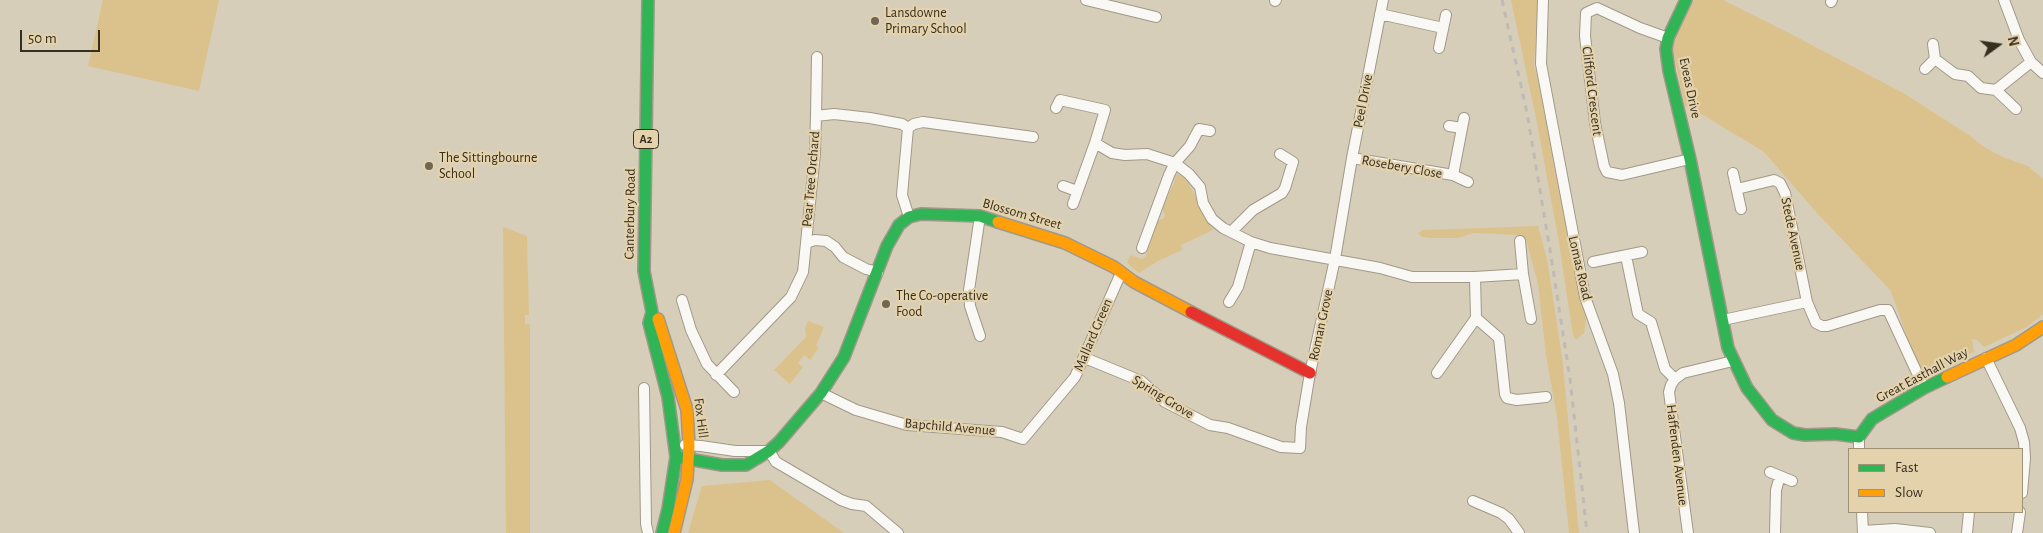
<!DOCTYPE html>
<html>
<head>
<meta charset="utf-8">
<style>
	body { margin:0 }
	#map { position:relative; width:2043px; height:533px; overflow:hidden; background:#d7ceb9; font-family:"Alegreya Sans",sans-serif }
	canvas { display:block }
	.legend { position:absolute; left:1848px; top:448px; width:175px; height:65px; box-sizing:border-box; background:#e4d2ac; border:1px solid #9e9174; margin:0; padding:6px 9px; list-style:none; font-size:15px; color:#362f20 }
	.legend li { display:flex; align-items:center; gap:10px; height:25px }
	.legend b { width:25px; border:1px solid #9e9174 }
	.north { position:absolute; left:1973px; top:20px; width:50px; height:50px; -webkit-text-stroke:4px #e4d2ac; paint-order:stroke; rotate:76deg; font-size:14px; font-weight:700; line-height:20px; text-align:center; color:#362f20 }
	.north::after { content:''; display:block; margin:auto; width:18px; height:22px; background:#362f20; clip-path:polygon(50% 0,100% 100%,50% 72%,0 100%) }
	.scale { position:absolute; left:20px; top:30px; width:80px; height:22px; box-sizing:border-box; border:2px solid #362f20; border-top:0; padding-left:6px; font-size:15px; line-height:18px; white-space:nowrap; color:#362f20; -webkit-text-stroke:4px #e4d2ac; paint-order:stroke }
</style>
</head>
<body>
<div id="map">
<canvas width="2043" height="533"></canvas>
<ul class="legend">
<li><b style="height:6px;background:#30b455"></b>Fast</li>
<li><b style="height:6px;background:#ff9f0a"></b>Slow</li>
</ul>
<div class="north">N</div>
<div class="scale">50 m</div>
</div>
<script>
const context = document.querySelector('canvas').getContext('2d');
context.lineJoin = 'round';
function fill(path, color) { context.fillStyle = color; context.fill(path, 'evenodd'); }
const shape = rows => new Path2D(rows.map(r => 'M' + r).join(''));
function trace(path, color, width, dash) { context.strokeStyle = color; context.lineWidth = width; context.lineCap = dash ? 'butt' : 'round'; context.setLineDash(dash || []); context.stroke(path); }
function drawText(font, color, halo, rows, align = 'center') {
  context.font = font + ' "Alegreya Sans",sans-serif'; context.lineWidth = 4.5; context.setLineDash([]); context.textBaseline = 'middle'; context.strokeStyle = halo; context.fillStyle = color; for (const [text, x, y, turn = 0] of rows) {
    context.save(); context.translate(x, y); context.rotate((+turn || 0) * Math.PI / 180); context.textAlign = isNaN(turn) ? turn : align; if (halo) context.strokeText(text, 0, 0); context.fillText(text, 0, 0); context.restore();
  }
}
fill(shape([
	[103,0,219,0,199,91,88,66],
	[1511,0,1538,0,1534,65,1543,98,1552,152,1587,315,1584,333,1576,340,1573,335,1558,237,1537,123],
	[1694,0,1723,0,1787,32,1905,94,1969,135,1984,147,2005,158,2028,166,2043,179,2043,314,2027,327,1984,347,1977,340,1972,339,1974,352,1920,374,1891,291,1817,213,1764,152,1705,116,1685,106,1672,45],
	[1176,174,1183,176,1188,182,1213,230,1181,245,1182,250,1158,261,1139,273,1127,263,1130,255,1142,259,1146,256,1155,225,1157,221,1164,218,1165,215,1162,208,1174,183],
	[1538,226,1547,259,1562,356,1579,533,1569,533,1557,417,1546,355,1538,284,1527,243,1516,235,1499,234,1473,233,1458,238,1431,238,1422,237,1418,233,1423,230],
	[503,227,527,236,529,315,525,315,525,324,530,324,530,533,506,533],
	[808,321,824,327,816,346,819,347,810,360,804,355,798,363,803,367,790,384,774,370,806,337,805,328],
	[770,480,844,533,688,533,702,486]
]), '#dbc28c');
const street = shape([
	[1086,0,1156,17],
	[1543,0,1541,64,1585,297,1613,374,1619,403,1634,533],
	[2004,0,2019,40,2031,62,2043,73],
	[1275,1,1276,0],
	[1831,2,1832,0],
	[1380,14,1443,28],
	[1668,38,1640,28,1597,8,1586,13,1585,36,1595,123,1604,166,1607,172,1622,175,1690,159],
	[1933,44,1935,59,1955,74,1968,76,1981,88,1996,90,2031,62],
	[1439,48,1446,15],
	[1925,69,1935,59],
	[1996,90,2016,109],
	[1056,108,1060,100,1105,110,1095,143],
	[816,116,817,57],
	[1449,126,1462,128],
	[908,128,914,124,923,122,1033,137],
	[908,128,902,195,909,217],
	[1352,158,1453,175,1468,182],
	[1733,173,1741,209],
	[1453,175,1464,118],
	[1063,186,1077,191],
	[1737,189,1774,180,1780,183,1785,193,1807,302,1816,323,1822,326,1827,326,1880,310,1888,310,1924,388],
	[1073,204,1095,143,1112,153,1125,155,1147,154,1175,163,1189,174,1200,187,1203,203,1212,219,1223,228,1251,242,1270,248,1380,268,1412,277,1475,277,1476,318,1437,373],
	[980,216,969,290,970,306,980,336],
	[1231,232,1253,210,1282,193,1285,188,1293,162,1280,154],
	[1520,241,1523,274],
	[806,243,815,153,816,116,834,114,870,118,902,124,908,128],
	[1142,248,1169,175,1175,163,1190,146,1199,129,1210,131],
	[1626,256,1638,314,1651,322,1665,369,1675,379],
	[1593,262,1642,252],
	[1475,277,1523,274,1531,319],
	[682,300,691,330,707,364,734,392],
	[1229,302,1238,287,1251,242],
	[1476,318,1499,338,1505,394,1507,398,1517,400,1546,397],
	[1723,320,1807,302],
	[1085,358,1141,381,1165,402,1210,425,1228,428,1281,447,1300,448,1301,427,1310,373,1335,259,1352,158,1383,0],
	[1986,358,2020,428,2024,442,2025,458,2022,493],
	[716,375,791,297,803,272,806,243,815,240,826,241,835,247,843,257,866,269,878,272],
	[644,388,646,524,648,533],
	[821,393,856,410,907,425,1002,432,1023,439,1075,377,1121,273],
	[1859,437,1859,449],
	[685,445,701,446,735,451,769,451,776,462,841,500,852,504,866,506,898,533],
	[1770,472,1792,481],
	[1473,501,1501,513,1509,519,1519,533],
	[1862,512,1863,533],
	[1863,531,1895,529,1930,533],
	[1688,533,1669,392,1671,385,1675,379,1683,373,1733,361],
	[1775,533,1776,490,1780,476],
	[1967,533,1969,512],
	[2017,533,2020,512]
]);
const fast = shape([
	[648,0,644,271,652,312,649,323,668,397,676,457,668,509,662,533],
	[1686,0,1668,38,1666,49,1669,71,1690,159,1728,348,1747,388,1772,420,1793,433,1805,435,1835,434,1859,437,1872,419,1924,388,1947,377],
	[677,457,722,465,746,465,769,451,779,442,821,393,844,357,887,246,899,225,909,217,921,214,980,216,998,222]
]);
const slow = shape([
	[998,222,1065,243,1114,267,1134,282,1191,312],
	[658,319,687,410,689,446,687,479,674,533],
	[1947,377,2016,345,2043,327]
]);
const jam = shape([
	[1191,312,1310,373]
]);
trace(street, '#a09989', 12);
trace(fast, '#a09989', 14);
trace(slow, '#a09989', 14);
trace(jam, '#a09989', 14);
trace(street, '#f9f8f4', 10);
trace(fast, '#30b455', 11);
trace(slow, '#ff9f0a', 11);
trace(jam, '#e5322d', 11);
trace(shape([
	[1502,0,1527,113,1551,256,1570,379,1587,533]
]), '#bebbb6', 3, [6, 6]);
for (const [x, y, r, color] of [
	[875,21,5,"#6e6756"],
	[429,166,5,"#6e6756"],
	[886,304,5,"#6e6756"]
]) { const dot = new Path2D(); dot.arc(x, y, r, 0, 2 * Math.PI); context.fillStyle = color; context.fill(dot); trace(dot, '#e4d2ac', 2); }
for (const [x, y, w] of [
	[646,139,25]
]) { const box = new Path2D(); box.roundRect(x - w / 2, y - 9.5, w, 19, 4); context.fillStyle = '#e4d2ac'; context.fill(box); trace(box, '#362f20', 1); }
drawText('bold 12px', '#362f20', null, [
	["A2",646,139]
]);
drawText('14px', '#362f20', '#e4d2ac', [
	["Lansdowne",885,13],
	["Primary School",885,29],
	["The Sittingbourne",439,158],
	["School",439,174],
	["The Co-operative",896,296],
	["Food",896,312]
], 'left');
drawText('14px', '#362f20', '#e4d2ac', [
	["Eveas Drive",1690,88,78],
	["Clifford Crescent",1592,91,83],
	["Peel Drive",1363,101,-79],
	["Rosebery Close",1402,167,10],
	["Pear Tree Orchard",811,179,-85],
	["Canterbury Road",630,214,-89],
	["Blossom Street",1022,214,16],
	["Stede Avenue",1793,234,78],
	["Lomas Road",1580,268,77],
	["Roman Grove",1321,325,-78],
	["Mallard Green",1093,335,-67],
	["Great Easthall Way",1922,375,-28],
	["Spring Grove",1163,397,32],
	["Fox Hill",701,418,83],
	["Bapchild Avenue",950,427,5],
	["Haffenden Avenue",1677,455,83]
]);
</script>
</body>
</html>
